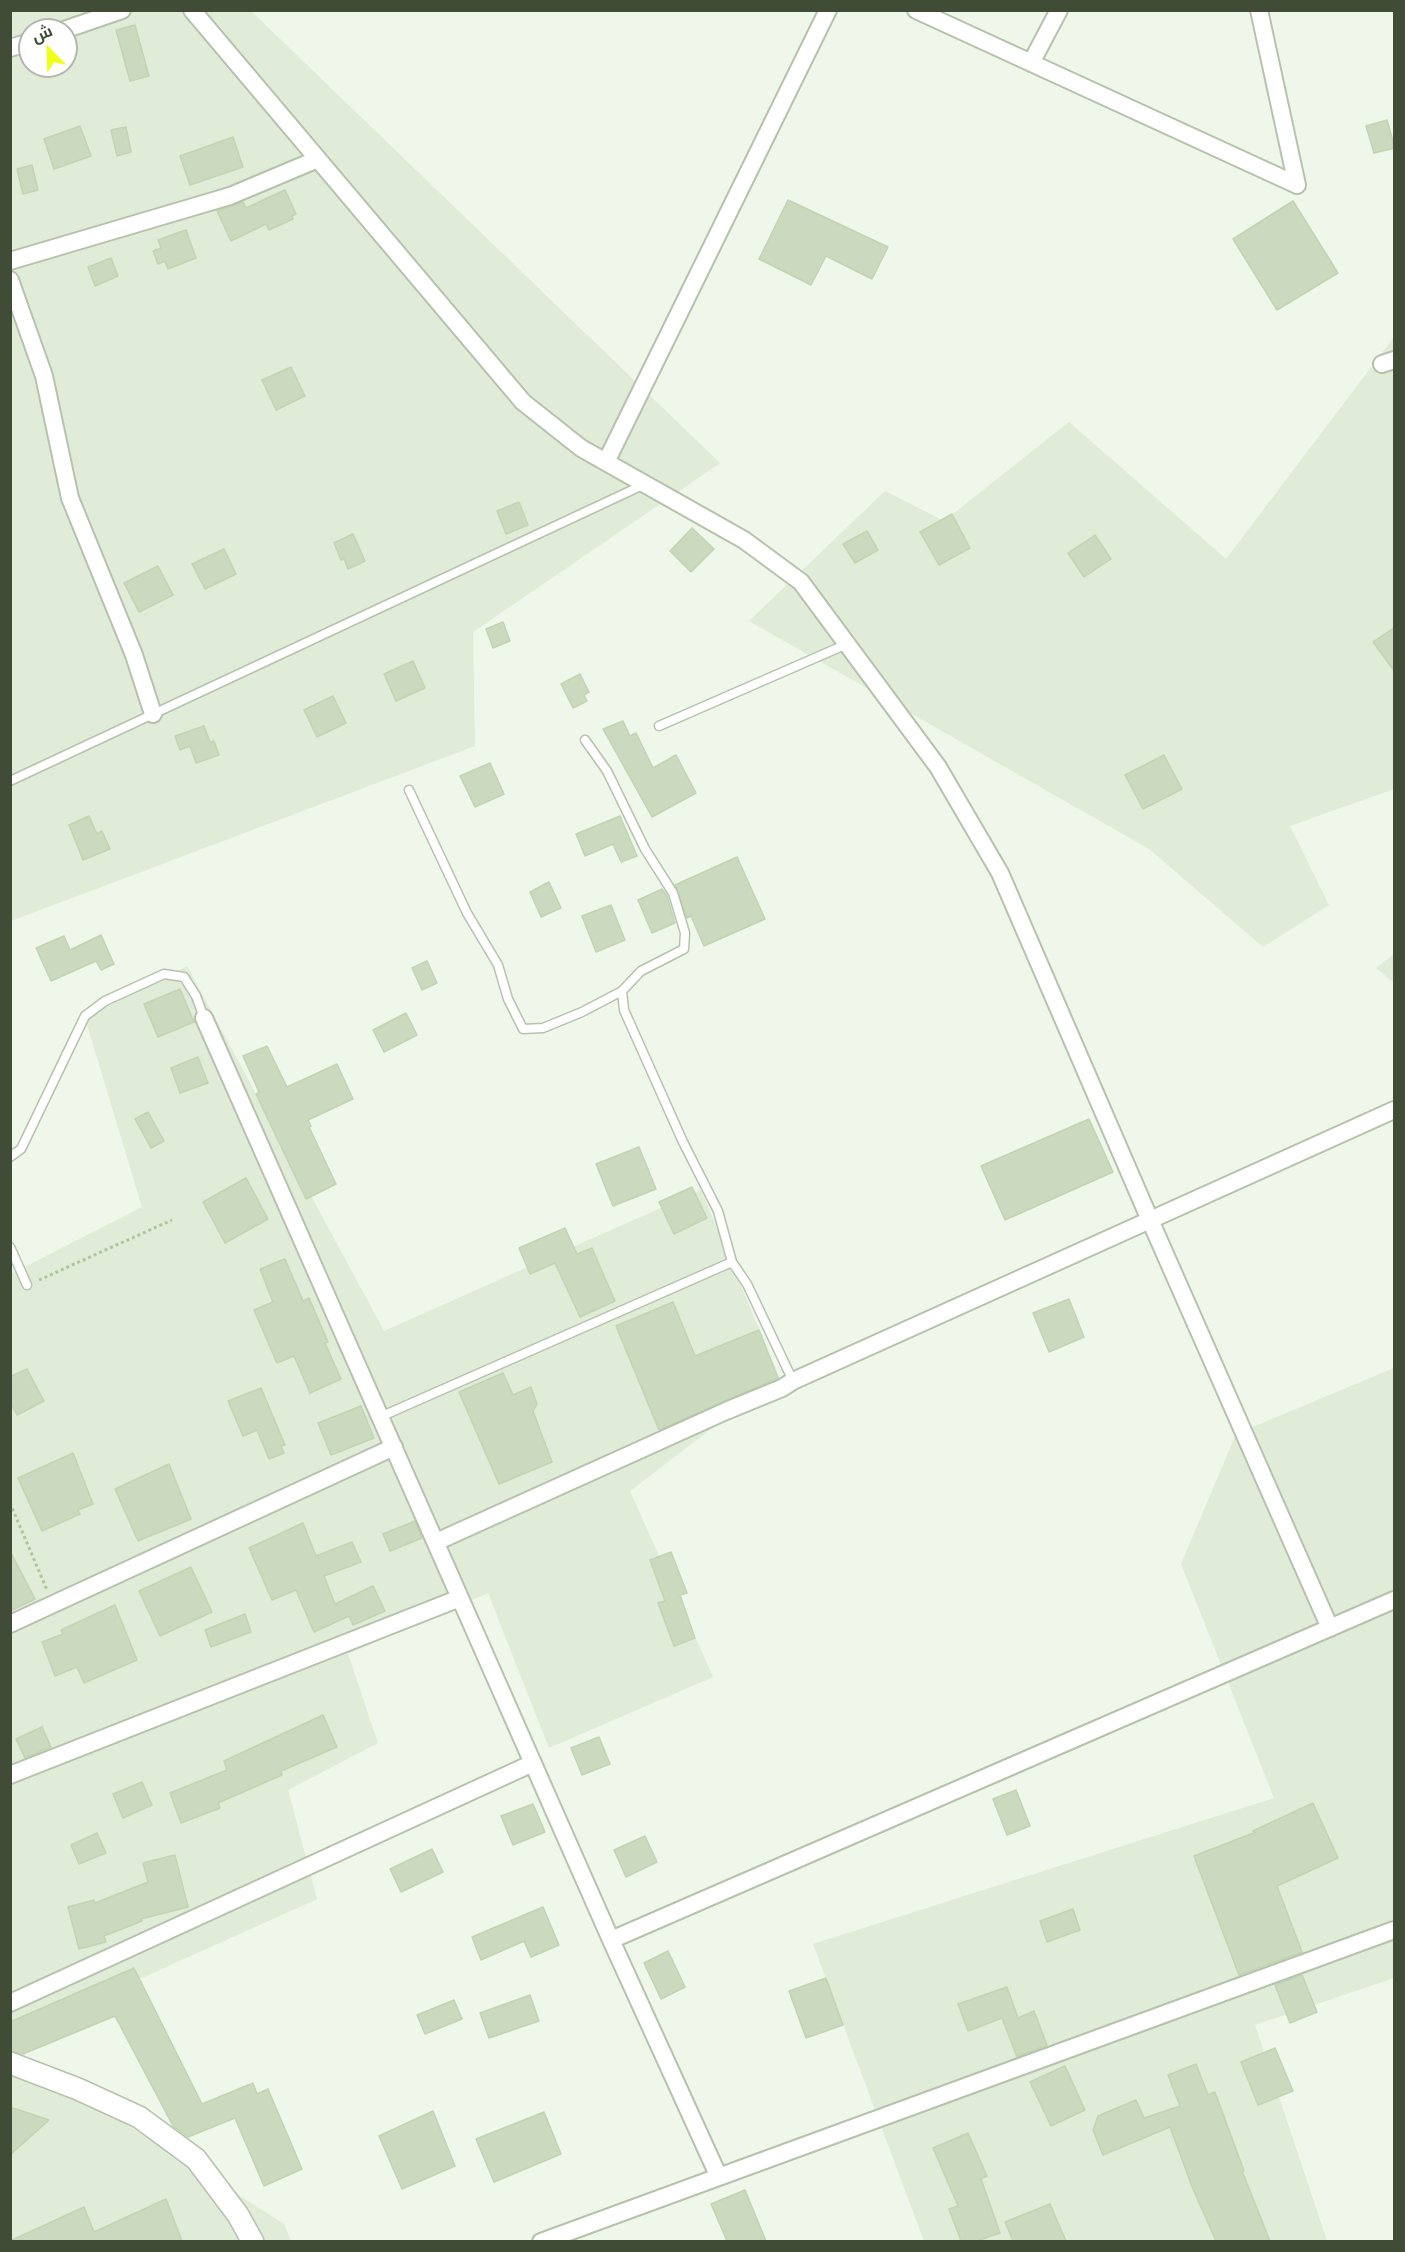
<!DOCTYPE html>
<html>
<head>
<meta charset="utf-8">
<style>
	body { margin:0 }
	#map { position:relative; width:1405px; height:2252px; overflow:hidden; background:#eff6ea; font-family:Manrope,Cairo,sans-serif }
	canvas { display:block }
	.frame { position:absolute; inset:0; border:12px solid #414c37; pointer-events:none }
	.north { position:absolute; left:18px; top:18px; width:60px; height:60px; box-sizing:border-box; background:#fff; border:2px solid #b3b7af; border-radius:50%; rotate:337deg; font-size:16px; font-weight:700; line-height:24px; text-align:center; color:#414c37 }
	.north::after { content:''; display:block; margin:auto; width:21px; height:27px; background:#f0ff19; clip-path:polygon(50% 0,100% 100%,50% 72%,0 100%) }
</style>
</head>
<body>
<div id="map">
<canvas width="1405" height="2252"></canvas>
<div class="frame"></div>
<div class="north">ش</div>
</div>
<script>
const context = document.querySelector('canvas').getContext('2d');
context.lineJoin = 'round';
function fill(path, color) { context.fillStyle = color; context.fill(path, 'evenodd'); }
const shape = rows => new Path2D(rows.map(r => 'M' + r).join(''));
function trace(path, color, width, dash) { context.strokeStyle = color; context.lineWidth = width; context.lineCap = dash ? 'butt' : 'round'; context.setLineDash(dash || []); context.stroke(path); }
fill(shape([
	[11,11,251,11,720,463,473,632,475,746,11,921],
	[30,30,66,30,66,66,30,66],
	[1394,337,1394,789,1290,826,1329,905,1263,947,1149,849,749,621,885,491,944,521,1069,422,1226,559],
	[1394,954,1394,983,1376,968],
	[187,966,384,1331,701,1190,779,1377,630,1491,713,1677,549,1748,488,1593,348,1654,378,1743,288,1790,317,1899,11,2037,11,1274,142,1207,85,1018],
	[1394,1368,1394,1978,1255,2025,1327,2241,924,2241,813,1944,1274,1798,1181,1564,1236,1434],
	[10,2050,284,2224,291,2241,11,2241]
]), '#e0ebd8');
const building = shape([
	[135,25,149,76,130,81,116,30,135,25],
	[1387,120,1395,148,1374,153,1366,126,1387,120],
	[80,126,91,156,54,169,44,139,80,126],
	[126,127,131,152,117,156,111,130,126,127],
	[233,137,243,167,190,185,180,156,233,137],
	[32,165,38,190,23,194,17,169,32,165],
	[285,190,296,214,292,216,293,219,269,230,266,224,231,241,217,211,243,202,246,208,285,190],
	[788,200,888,247,872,279,826,256,811,285,759,259,788,200],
	[1293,201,1338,273,1277,310,1233,239,1293,201],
	[186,230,196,258,168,269,165,261,158,264,153,251,161,248,158,240,186,230],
	[111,258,118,276,95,286,88,267,111,258],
	[291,367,305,396,276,410,262,380,291,367],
	[519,502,528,525,506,534,497,511,519,502],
	[952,514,970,548,939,565,920,532,952,514],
	[692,528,714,549,691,572,670,551,692,528],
	[867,531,878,550,855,563,843,544,867,531],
	[353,534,365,561,348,569,344,559,341,560,334,543,353,534],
	[1095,535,1111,559,1084,577,1068,553,1095,535],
	[224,549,236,574,205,589,192,564,224,549],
	[158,566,173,595,139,612,124,583,158,566],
	[503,622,510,641,493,648,486,629,503,622],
	[1395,627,1395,672,1373,642,1395,627],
	[413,661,425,688,396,701,384,674,413,661],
	[580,674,589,692,584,695,587,701,573,708,561,684,580,674],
	[333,696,346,723,317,737,304,710,333,696],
	[623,721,630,736,636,733,653,768,676,755,696,793,652,817,603,729,623,721],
	[204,726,210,742,214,741,219,755,196,763,190,746,180,750,175,736,204,726],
	[1164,755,1182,789,1143,809,1125,775,1164,755],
	[490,763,504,794,475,807,460,776,490,763],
	[89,816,97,834,102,831,110,849,83,860,69,825,89,816],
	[620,816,637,856,621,862,613,844,585,856,576,834,620,816],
	[737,857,765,919,704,946,691,916,687,918,675,885,737,857],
	[549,882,561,908,541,917,530,892,549,882],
	[662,889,667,896,675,923,652,933,638,900,662,889],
	[611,905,625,940,596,952,582,916,611,905],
	[101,935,114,964,101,970,96,961,51,981,36,948,64,936,70,950,101,935],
	[427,961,437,983,422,990,412,968,427,961],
	[180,989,194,1022,158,1037,144,1004,180,989],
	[406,1013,417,1035,384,1052,373,1030,406,1013],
	[267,1046,287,1087,337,1064,353,1099,308,1120,311,1126,309,1127,336,1184,306,1199,256,1094,259,1092,243,1056,267,1046],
	[198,1057,208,1083,180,1093,171,1068,198,1057],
	[148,1112,164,1141,151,1148,135,1119,148,1112],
	[1089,1119,1113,1172,1005,1220,981,1166,1089,1119],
	[639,1147,656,1189,613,1206,596,1164,639,1147],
	[246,1178,268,1219,225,1243,203,1202,246,1178],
	[692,1187,707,1218,674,1234,659,1202,692,1187],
	[565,1228,577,1254,592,1248,615,1301,580,1317,555,1263,530,1274,519,1248,565,1228],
	[285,1259,303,1301,309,1298,328,1342,325,1343,341,1379,310,1393,294,1356,277,1363,254,1310,273,1302,260,1269,285,1259],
	[1069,1299,1084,1337,1049,1352,1033,1313,1069,1299],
	[673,1302,695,1356,759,1330,778,1378,659,1430,616,1326,673,1302],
	[27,1369,44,1401,17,1415,10,1402,10,1377,27,1369],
	[503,1373,513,1395,531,1387,537,1404,533,1411,552,1462,499,1484,459,1392,503,1373],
	[261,1388,285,1445,281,1446,284,1453,269,1459,257,1430,243,1436,228,1401,261,1388],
	[361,1406,374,1438,331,1455,318,1423,361,1406],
	[73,1453,93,1504,78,1510,80,1514,42,1531,18,1478,73,1453],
	[169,1464,191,1519,138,1541,115,1489,169,1464],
	[415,1521,422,1538,390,1551,383,1534,415,1521],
	[303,1523,316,1556,352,1542,361,1562,324,1576,335,1604,373,1586,385,1611,353,1625,349,1616,314,1632,296,1590,272,1600,249,1548,303,1523],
	[10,1551,35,1599,10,1611,10,1551],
	[671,1552,687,1593,680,1595,695,1638,674,1646,658,1603,665,1601,650,1560,671,1552],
	[191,1567,212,1612,160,1636,139,1591,191,1567],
	[115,1605,137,1660,84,1683,77,1667,55,1676,42,1642,63,1634,61,1630,115,1605],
	[245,1614,251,1632,211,1647,205,1630,245,1614],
	[323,1715,337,1747,281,1771,282,1775,218,1803,220,1808,181,1823,170,1793,227,1770,224,1761,323,1715],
	[42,1727,51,1747,25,1758,16,1739,42,1727],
	[599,1737,610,1764,582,1775,571,1748,599,1737],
	[142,1782,152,1805,123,1818,113,1794,142,1782],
	[1016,1790,1030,1826,1007,1835,993,1799,1016,1790],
	[1313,1803,1338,1858,1277,1886,1302,1952,1239,1975,1194,1856,1256,1832,1253,1831,1313,1803],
	[533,1804,545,1832,513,1845,501,1816,533,1804],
	[97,1833,106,1853,79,1864,71,1845,97,1833],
	[645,1836,657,1862,626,1877,614,1850,645,1836],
	[432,1849,443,1872,401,1892,390,1869,432,1849],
	[175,1855,188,1907,141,1919,142,1921,104,1936,106,1942,79,1949,68,1907,94,1900,95,1903,148,1882,143,1863,175,1855],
	[543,1907,559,1945,531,1957,524,1941,481,1960,472,1937,543,1907],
	[1073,1909,1080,1930,1047,1942,1040,1921,1073,1909],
	[668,1951,685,1987,661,1999,644,1963,668,1951],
	[134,1968,202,2104,253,2083,257,2094,268,2089,302,2169,264,2186,235,2118,188,2137,173,2126,115,2016,23,2054,10,2051,10,2022,134,1968],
	[1302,1975,1317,2012,1290,2023,1275,1985,1302,1975],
	[826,1978,843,2025,806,2038,789,1991,826,1978],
	[1007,1987,1018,2018,1034,2011,1047,2045,1017,2057,1002,2018,968,2031,958,2004,1007,1987],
	[530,1995,539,2021,489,2038,480,2013,530,1995],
	[454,2000,462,2019,425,2034,417,2015,454,2000],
	[1275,2048,1293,2091,1258,2105,1241,2062,1275,2048],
	[1196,2064,1208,2095,1215,2092,1244,2171,1242,2171,1270,2241,1216,2241,1193,2189,1170,2127,1103,2155,1093,2130,1098,2116,1136,2100,1144,2118,1180,2106,1168,2075,1196,2064],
	[1065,2066,1085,2110,1051,2126,1030,2082,1065,2066],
	[10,2107,49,2120,10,2155,10,2107],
	[433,2111,455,2166,402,2189,379,2136,433,2111],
	[544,2112,561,2154,494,2182,476,2139,544,2112],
	[968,2133,987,2176,981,2179,1000,2233,977,2241,961,2241,949,2209,958,2206,933,2148,968,2133],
	[745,2190,766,2241,727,2241,711,2204,745,2190],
	[166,2199,182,2241,10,2241,84,2207,94,2232,166,2199],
	[1050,2204,1066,2241,1013,2241,1005,2222,1050,2204]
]);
fill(building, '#cbd9bf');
trace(building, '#c2d5b1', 1.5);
const service = shape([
	[659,726,847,644],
	[585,740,607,771,645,849,673,893,685,933,684,949,641,971,622,991,624,1010,683,1142,718,1211,732,1262],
	[10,781,645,484],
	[409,790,467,913,498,965,508,999,523,1029,543,1028,582,1012,622,991],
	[10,1157,21,1149,85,1016,105,1001,164,974,184,977,196,996,204,1018],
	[10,1247,27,1285],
	[380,1417,732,1262,747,1284,793,1381]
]);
const minor = shape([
	[192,10,523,402,581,448,744,540,801,582,938,767,1000,873,1150,1220,1330,1628],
	[916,10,1297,185],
	[1259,10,1297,185],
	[64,30,122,10],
	[10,48,30,42],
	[1031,63,1059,10],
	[10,261,230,196,318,159],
	[10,280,44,376,70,498,134,655,153,714],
	[1382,364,1394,360],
	[606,462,828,10],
	[204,1018,611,1940,718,2175],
	[436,1542,726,1411,782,1388,793,1381,1394,1110],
	[10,1624,394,1447],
	[10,1775,460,1598],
	[611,1940,1394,1600],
	[10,2003,533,1763],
	[541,2242,1394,1930]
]);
const tertiary = shape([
	[10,2063,78,2089,139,2117,196,2159,238,2215,253,2242]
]);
trace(service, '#b6c3ac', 11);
trace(minor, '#b6c3ac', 20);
trace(tertiary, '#b6c3ac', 24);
trace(shape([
	[39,1280,172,1220],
	[10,1503,47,1590]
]), '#aec69c', 3, [3, 3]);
trace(service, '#fff', 8);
trace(minor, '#fff', 16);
trace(tertiary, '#fff', 21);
</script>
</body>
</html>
